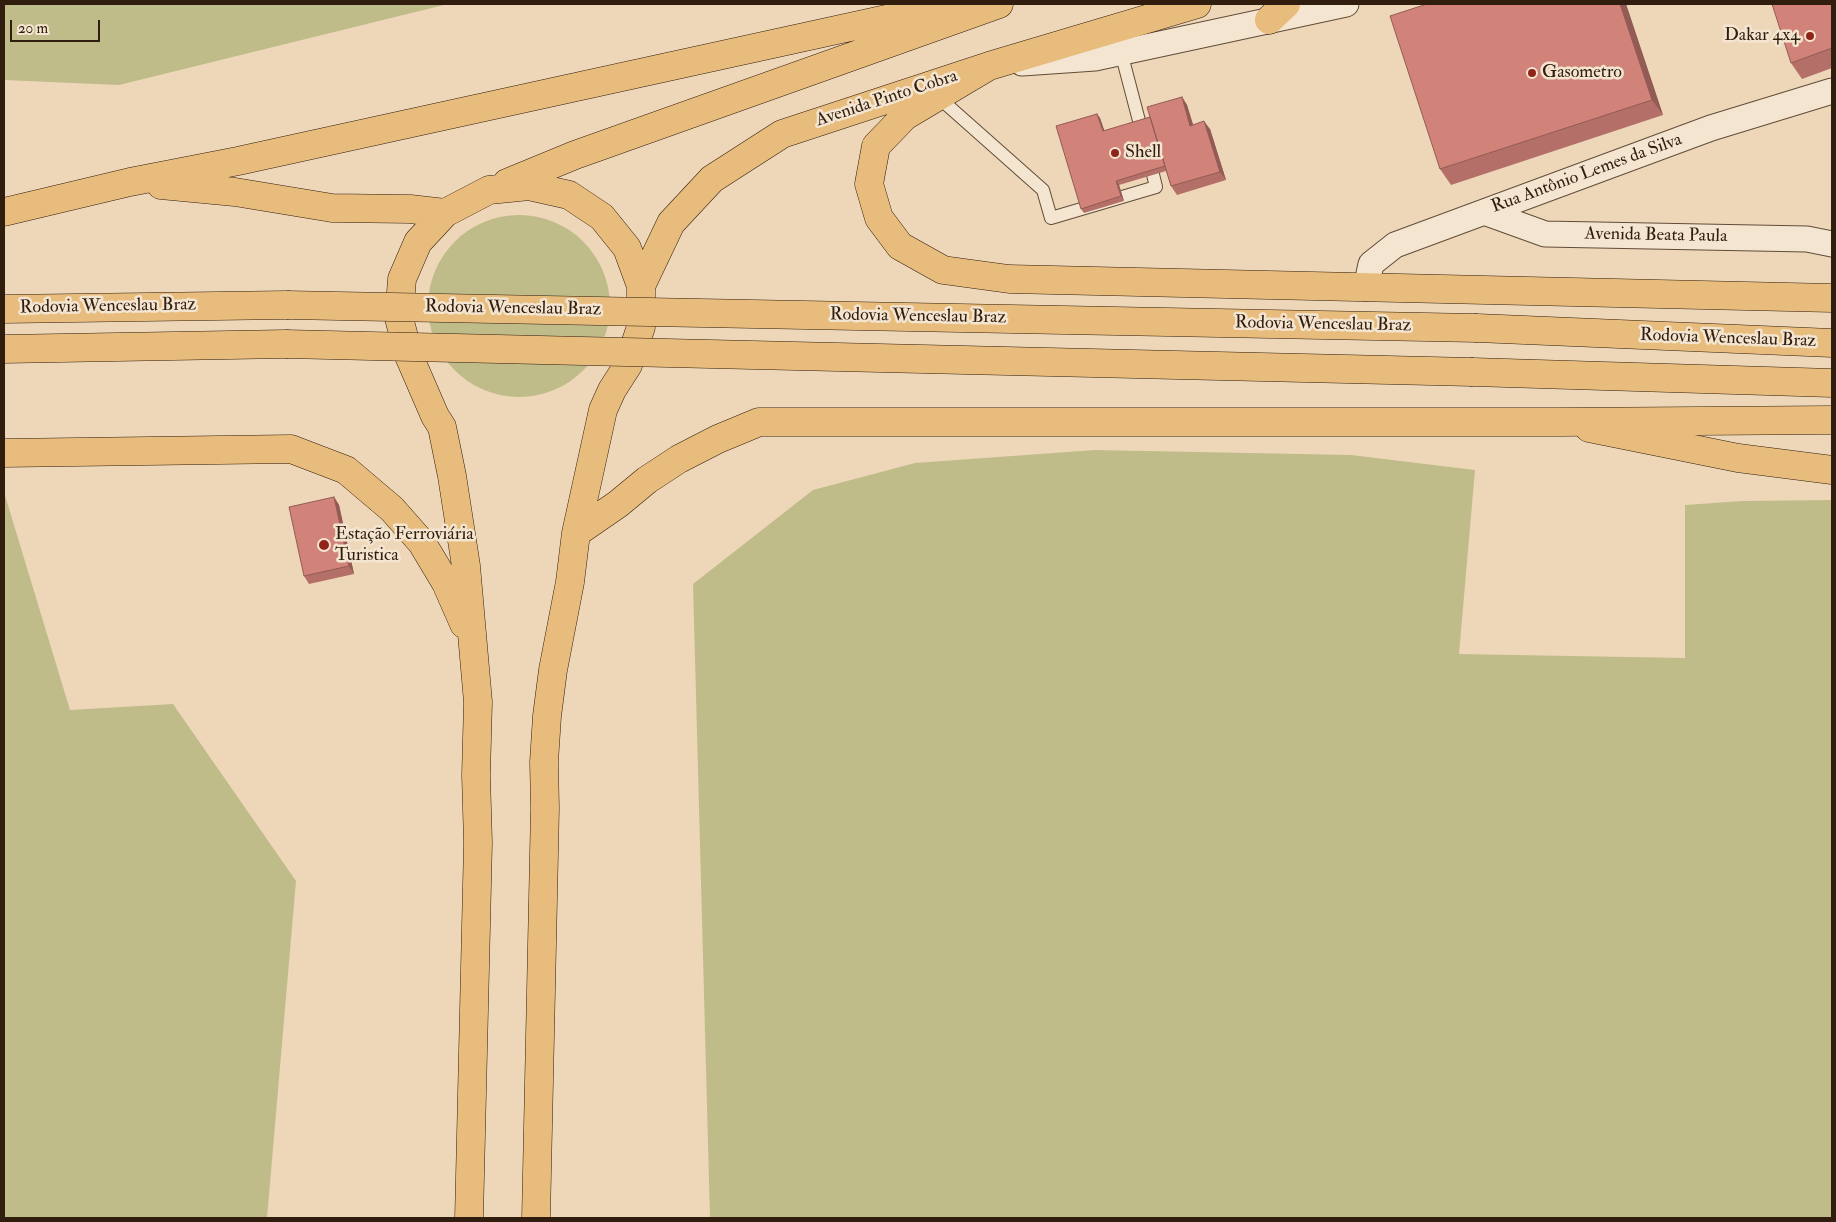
<!DOCTYPE html>
<html>
<head>
<meta charset="utf-8">
<style>
	body { margin:0 }
	#map { position:relative; width:1836px; height:1222px; overflow:hidden; background:#eed7b8; font-family:"IM FELL Double Pica",serif }
	canvas { display:block }
	.frame { position:absolute; inset:0; border:5px solid #311d0d; pointer-events:none }
	.scale { position:absolute; left:10px; top:20px; width:90px; height:22px; box-sizing:border-box; border:2px solid #311d0d; border-top:0; padding-left:6px; font-size:15px; line-height:18px; white-space:nowrap; color:#311d0d; -webkit-text-stroke:4px #f4e5d1; paint-order:stroke }
</style>
</head>
<body>
<div id="map">
<canvas width="1836" height="1222"></canvas>
<div class="frame"></div>
<div class="scale">20 m</div>
</div>
<script>
const context = document.querySelector('canvas').getContext('2d');
context.lineJoin = 'round';
function fill(path, color) { context.fillStyle = color; context.fill(path, 'evenodd'); }
const shape = rows => new Path2D(rows.map(r => 'M' + r).join(''));
function trace(path, color, width, dash) { context.strokeStyle = color; context.lineWidth = width; context.lineCap = dash ? 'butt' : 'round'; context.setLineDash(dash || []); context.stroke(path); }
function drawText(font, color, halo, rows, align = 'center') {
  context.font = font + ' "IM FELL Double Pica",serif'; context.lineWidth = 5; context.setLineDash([]); context.textBaseline = 'middle'; context.strokeStyle = halo; context.fillStyle = color; for (const [text, x, y, turn = 0] of rows) {
    context.save(); context.translate(x, y); context.rotate((+turn || 0) * Math.PI / 180); context.textAlign = isNaN(turn) ? turn : align; if (halo) context.strokeText(text, 0, 0); context.fillText(text, 0, 0); context.restore();
  }
}
fill(shape([
	[4,4,448,4,119,85,4,80],
	'428 306a91 91 0 1 1 182 0a91 91 0 1 1-182 0Z',
	[1095,450,1351,455,1475,470,1459,654,1685,658,1685,505,1742,501,1832,500,1832,1218,710,1218,693,584,813,490,915,463],
	[4,492,70,710,173,704,296,881,267,1218,4,1218]
]), '#c0bc8a');
const service = shape([
	[1121,52,1143,136],
	[937,96,1043,190,1051,218,1156,187,1149,158]
]);
const minor = shape([
	[1022,63,1095,58,1346,4],
	[1484,212,1545,234,1807,239,1832,244],
	[1366,288,1371,264,1395,245,1711,128,1832,91]
]);
const primary = shape([
	[4,309,287,305],
	[1477,328,1832,343],
	[4,349,286,344],
	[1473,372,1832,383],
	[1589,428,1738,458,1832,470]
]);
const trunk = shape([
	[1269,20,1286,4],
	[989,66,905,116,876,146,869,184,879,218,900,246,943,270,1009,279,1832,298],
	[507,183,575,155,999,4],
	[161,185,235,192,332,208,410,209,445,213],
	[4,212,130,182,238,161,955,4],
	[641,286,671,223,712,179,782,134,989,66,1197,4],
	[4,453,291,449,346,470,392,509,422,543,446,583,464,624],
	[576,533,618,504,647,480,679,459,718,439,759,422,1560,422,1832,420],
	[469,1218,478,843,476,775,478,702,466,566,452,476,442,427,435,416,409,356,399,318,402,279,418,242,445,213,489,190,529,186,569,195,602,217,627,248,641,286,641,327,628,365,612,390,603,410,576,533,570,582,553,670,547,716,544,762,545,808,536,1218]
]);
trace(service, '#604c38', 14);
trace(minor, '#604c38', 27);
trace(primary, '#311d0d', 29);
trace(trunk, '#311d0d', 29);
trace(service, '#f4e5d1', 12);
trace(minor, '#f4e5d1', 25);
trace(primary, '#e7bc7c', 28);
trace(trunk, '#e7bc7c', 28);
const primaryBridge = shape([
	[287,305,1477,328],
	[286,344,1473,372]
]);
trace(primaryBridge, '#311d0d', 29, []);
trace(primaryBridge, '#e7bc7c', 28);
fill(shape([
	[1427,4,1626,4,1663,115,1451,185,1440,169],
	[1832,4,1832,68,1802,79,1791,63],
	[1182,97,1187,105,1193,125,1210,129,1226,180,1177,195,1171,186,1166,171,1119,185,1124,201,1084,213,1081,209,1097,114,1100,118,1104,131,1150,117],
	[334,497,339,505,354,574,309,584,304,576]
]), '#b47068');
fill(shape([
	[1620,4,1626,4,1663,115,1652,100],
	[1182,97,1187,105,1196,134,1190,126],
	[1097,114,1100,118,1106,135,1103,131],
	[1204,121,1210,129,1226,180,1220,172],
	[1116,181,1119,185,1124,201,1121,196],
	[334,497,339,505,354,574,349,566]
]), '#925b55');
const building = shape([
	[1427,4,1620,4,1652,100,1440,169,1390,16,1427,4],
	[1772,4,1832,4,1832,48,1791,63,1772,4],
	[1182,97,1190,126,1204,121,1220,172,1171,186,1147,107,1182,97],
	[1097,114,1103,131,1150,117,1165,166,1116,181,1121,196,1081,209,1056,126,1097,114],
	[334,497,349,566,304,576,289,507,334,497]
]);
fill(building, '#d18279');
trace(building, '#925b55', 1);
for (const [x, y, r, color] of [
	[1810,36,5,"#8f2418"],
	[1532,73,5,"#8f2418"],
	[1115,153,5,"#8f2418"],
	[324,545,6,"#8f2418"]
]) { const dot = new Path2D(); dot.arc(x, y, r, 0, 2 * Math.PI); context.fillStyle = color; context.fill(dot); trace(dot, '#f4e5d1', 2); }
drawText('18px', '#311d0d', '#f4e5d1', [
	["Dakar 4x4",1800,36,"right"],
	["Gasometro",1542,73],
	["Shell",1125,153],
	["Estação Ferroviária",335,535],
	["Turistica",335,556]
], 'left');
drawText('18px', '#311d0d', '#f4e5d1', [
	["Avenida Pinto Cobra",887,99,-18],
	["Rua Antônio Lemes da Silva",1587,174,-20],
	["Avenida Beata Paula",1656,236,1],
	["Rodovia Wenceslau Braz",108,307,-1],
	["Rodovia Wenceslau Braz",513,309,1],
	["Rodovia Wenceslau Braz",918,317,1],
	["Rodovia Wenceslau Braz",1323,325,1],
	["Rodovia Wenceslau Braz",1728,339,2]
]);
</script>
</body>
</html>
